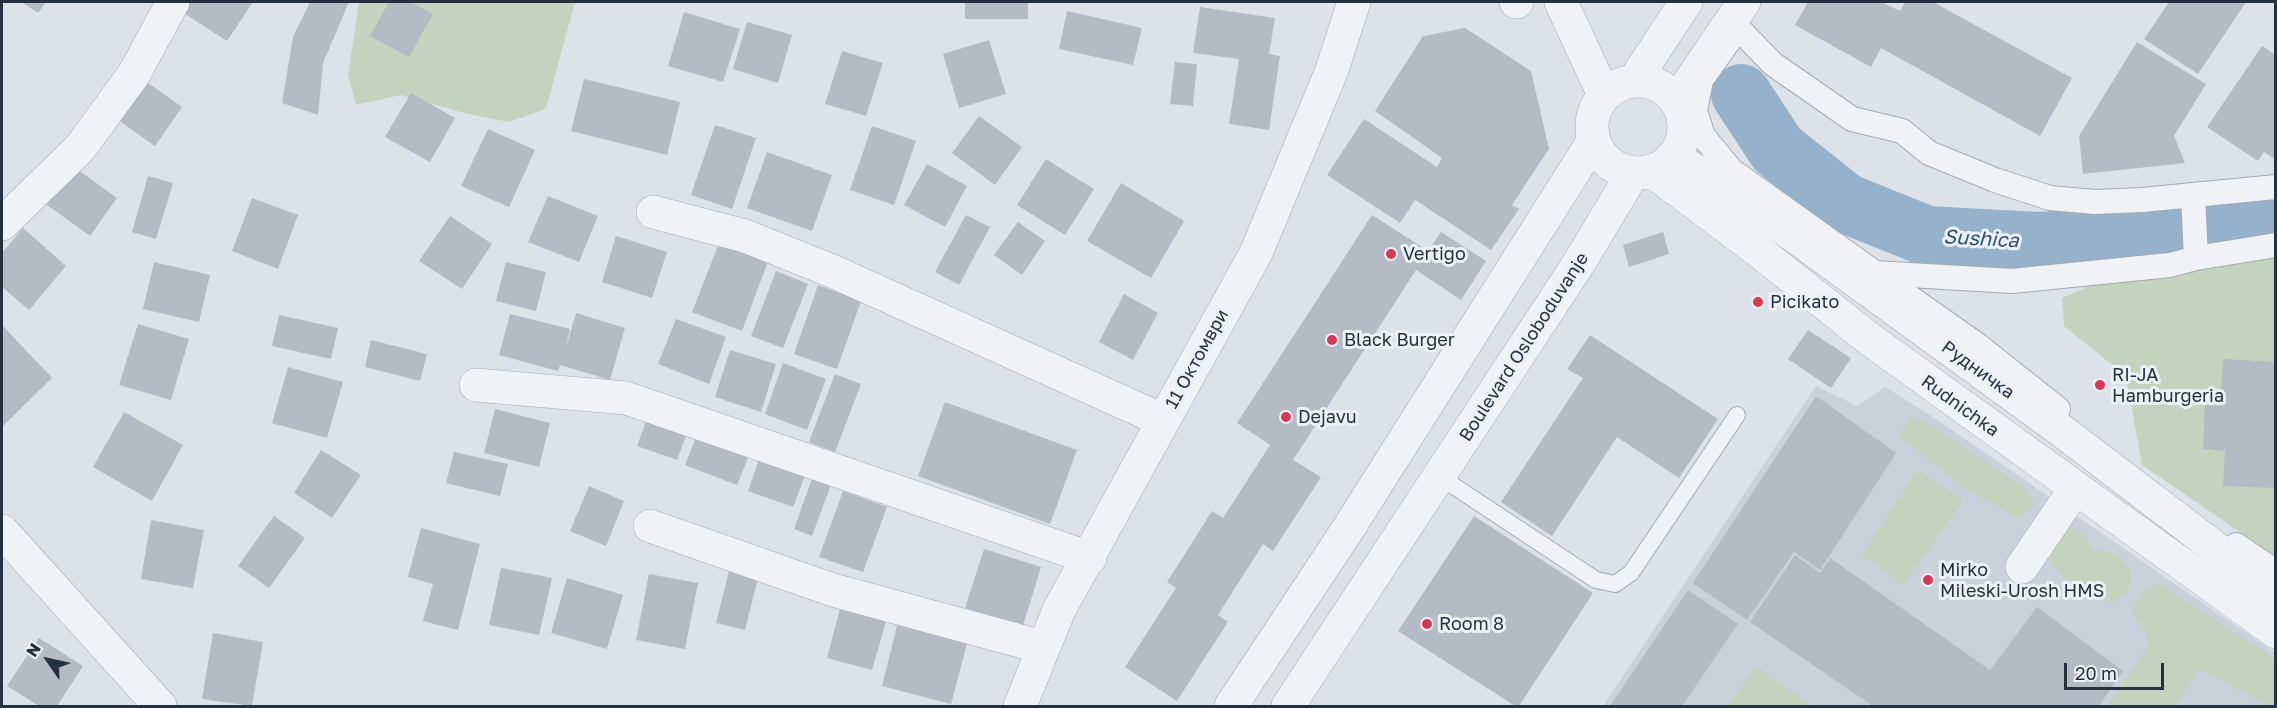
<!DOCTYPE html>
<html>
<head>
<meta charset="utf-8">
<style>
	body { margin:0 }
	#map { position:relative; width:2277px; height:708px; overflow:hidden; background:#dde2e8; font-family:"Golos Text",sans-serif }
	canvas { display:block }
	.frame { position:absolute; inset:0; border:3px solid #253040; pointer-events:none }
	.north { position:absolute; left:18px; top:630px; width:60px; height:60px; -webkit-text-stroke:4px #ecf1f6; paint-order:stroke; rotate:304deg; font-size:16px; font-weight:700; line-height:24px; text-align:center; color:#253040 }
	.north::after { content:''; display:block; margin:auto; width:21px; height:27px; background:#253040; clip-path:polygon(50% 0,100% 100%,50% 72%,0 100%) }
	.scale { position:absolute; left:2064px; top:663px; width:100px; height:27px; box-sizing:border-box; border:3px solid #253040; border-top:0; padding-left:8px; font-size:18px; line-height:21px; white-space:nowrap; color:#253040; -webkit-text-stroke:4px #ecf1f6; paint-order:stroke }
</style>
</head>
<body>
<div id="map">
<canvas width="2277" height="708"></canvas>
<div class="frame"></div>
<div class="north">N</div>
<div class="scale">20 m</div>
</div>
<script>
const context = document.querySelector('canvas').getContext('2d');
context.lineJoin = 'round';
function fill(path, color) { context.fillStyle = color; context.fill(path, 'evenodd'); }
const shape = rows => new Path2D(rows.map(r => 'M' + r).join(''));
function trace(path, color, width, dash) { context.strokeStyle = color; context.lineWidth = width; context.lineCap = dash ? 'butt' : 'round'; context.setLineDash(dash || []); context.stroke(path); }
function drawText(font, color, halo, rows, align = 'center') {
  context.font = font + ' "Golos Text",sans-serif'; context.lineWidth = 6; context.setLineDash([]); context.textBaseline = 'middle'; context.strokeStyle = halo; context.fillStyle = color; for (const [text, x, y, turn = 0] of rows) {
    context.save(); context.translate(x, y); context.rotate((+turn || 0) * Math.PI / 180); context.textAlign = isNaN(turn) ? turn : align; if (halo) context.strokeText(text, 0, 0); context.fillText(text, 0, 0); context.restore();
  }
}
fill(shape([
	[1816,386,1857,406,1885,387,1935,418,2275,653,2275,706,1603,706]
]), '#cbd1da');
fill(shape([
	[359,2,575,2,546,109,509,122,464,113,401,95,356,105,348,76],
	[2275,251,2275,556,2142,465,2126,376,2064,326,2062,298,2114,275],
	[1911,417,1926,422,2023,487,2035,504,2020,518,1967,490,1899,436],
	[1917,470,1963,500,1904,585,1862,554],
	[2069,525,2086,536,2091,551,2109,552,2121,558,2130,569,2132,578,2126,593,2111,603,2103,599,2093,590,2063,577,2041,552],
	[2158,583,2275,659,2275,706,2269,706,2204,671,2197,672,2176,706,2107,706,2148,647,2146,632,2131,611,2146,589],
	[1756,667,1813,706,1728,706]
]), '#c4d3bd');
trace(shape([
	[1741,94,1777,149,1845,203,1927,236,2038,242,2225,232,2276,224]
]), '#95b1cb', 60);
fill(shape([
	[21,2,46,2,38,13],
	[185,2,253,2,227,41,179,10],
	[310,2,349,2,323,63,318,115,282,103,293,37],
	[389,2,410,2,433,14,409,57,370,36],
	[965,2,1028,2,1028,19,965,19],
	[1808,2,1881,2,1900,11,1905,2,1933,2,2072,78,2040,136,1881,48,1871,67,1795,25],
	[2169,2,2246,2,2198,74,2144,39],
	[1200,7,1275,18,1269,54,1280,56,1269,130,1229,124,1239,59,1193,53],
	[1067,11,1142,28,1133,65,1059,49],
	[684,12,740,29,723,82,668,66],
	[747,22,792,35,778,83,733,69],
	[1465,28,1531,71,1549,149,1512,205,1519,209,1491,250,1415,200,1400,223,1327,175,1364,119,1437,167,1442,158,1375,111,1423,36],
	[989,40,1006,94,959,108,943,54],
	[2137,42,2206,84,2174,136,2185,163,2083,174,2079,136],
	[2262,46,2276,55,2276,160,2264,152,2258,161,2207,127],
	[842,51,883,63,866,116,825,104],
	[1175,62,1197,64,1193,106,1170,104],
	[141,78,182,107,155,146,114,117],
	[584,79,680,102,667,155,571,131],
	[411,93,455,118,430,162,385,137],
	[979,116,1022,147,995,185,952,153],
	[715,125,756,138,732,209,691,195],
	[872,126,916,141,894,205,850,190],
	[488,129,535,150,509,207,461,186],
	[767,152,832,175,812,231,747,208],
	[1046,159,1094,189,1065,235,1017,205],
	[70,164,117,198,90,236,43,202],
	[927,164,967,186,945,227,904,205],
	[148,176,173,183,156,239,132,232],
	[1121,183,1184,221,1151,278,1087,241],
	[548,196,598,216,579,262,528,242],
	[252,198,298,215,278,269,232,251],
	[966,215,990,227,959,285,935,272],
	[1372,215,1428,251,1441,232,1486,261,1461,300,1416,270,1293,460,1321,477,1273,551,1263,544,1218,615,1228,622,1177,701,1125,667,1176,588,1167,582,1212,511,1223,518,1270,445,1237,423],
	[450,216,492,244,462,289,419,261],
	[1018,222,1045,241,1022,275,994,255],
	[23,228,66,266,29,310,2,287,2,253],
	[1663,232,1669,254,1629,267,1623,245],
	[616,236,667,252,652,298,602,282],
	[721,238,770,256,742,331,692,312],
	[154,262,210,275,199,322,143,309],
	[506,262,546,272,536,311,496,301],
	[776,271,808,284,783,348,751,336],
	[818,285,861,301,837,369,794,354],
	[1124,294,1158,313,1133,360,1099,342],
	[576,313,625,328,610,380,560,365,558,371,499,355,510,314,570,329,565,350],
	[279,315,338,328,331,359,272,346],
	[676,319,726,337,709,384,658,364],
	[138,324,189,339,171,400,119,385],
	[2,325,52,378,2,427],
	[1808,330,1851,358,1831,388,1788,359],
	[1590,335,1718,419,1679,478,1617,437,1552,536,1501,502,1583,378,1567,369],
	[371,340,427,354,420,381,365,367],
	[730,350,776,364,761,412,715,397],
	[2223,359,2276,362,2276,488,2223,486,2225,451,2203,449,2205,405,2220,406],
	[783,363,826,379,807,430,765,414],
	[288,367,343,382,327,438,272,423],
	[835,374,861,384,835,452,809,442],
	[1816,396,1896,453,1820,570,1794,552,1747,620,1693,583],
	[945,402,1077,450,1050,524,918,476],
	[495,409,550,423,539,467,484,453],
	[124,412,183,445,152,501,93,467],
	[649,413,689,428,677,460,637,446],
	[699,430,751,450,737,485,685,465],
	[321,450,361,475,332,518,294,493],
	[762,451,808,468,793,507,748,491],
	[454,452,508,464,500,496,446,483],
	[815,470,834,477,812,536,794,529],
	[589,486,624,501,606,546,570,531],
	[843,491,887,507,863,572,819,557],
	[274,516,305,538,269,588,238,566],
	[1474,516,1593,593,1519,706,1515,706,1398,631],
	[151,520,204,530,193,588,141,579],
	[421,528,480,544,458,630,423,621,433,584,408,577],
	[984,549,1041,567,1023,626,965,608],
	[1795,555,1820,573,1830,558,1990,670,2037,607,2123,671,2099,706,1873,706,1750,622],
	[730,567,759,574,745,630,716,623],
	[501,568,552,578,539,635,489,625],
	[649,574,698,583,685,649,636,640],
	[567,578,623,595,607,649,551,633],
	[1688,590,1738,624,1682,706,1610,706],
	[841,605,887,618,872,670,827,658],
	[898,622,968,640,951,704,882,686],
	[213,633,263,642,252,706,202,699],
	[39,638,83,666,57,706,39,706,7,686]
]), '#b4bbc5');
const service = shape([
	[1440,477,1596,580,1615,584,1631,573,1737,415]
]);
const pedestrian = shape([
	[2276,187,2142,200,2095,202,2050,198,1995,180,1929,153,1902,131,1852,119,1773,64,1738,28,1701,80,1695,111,1703,136,1731,170,1875,273,2012,281,2170,265,2196,258,2276,245],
	[2193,195,2196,258],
	[1875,273,1976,344,2058,409],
	[2236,545,2276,572]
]);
const minor = shape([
	[1516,2,1517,2],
	[1561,2,1604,95],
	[1634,81,1686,2],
	'1592 127a46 46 0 1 1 92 0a46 46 0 1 1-92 0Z',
	[1676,102,1744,2],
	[1673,156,1779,225,2062,431,2276,594],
	[1652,171,1760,252,1868,338,2276,632],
	[653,212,745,236,832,271,1162,420],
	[2,224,80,148,134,74,173,2],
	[476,385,626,398,1090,558],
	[650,526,833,590,1042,647],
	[2,531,160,706],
	[2022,567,2075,489],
	[1020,706,1059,610,1256,253,1332,70,1354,2],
	[1231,706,1350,526,1594,140],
	[1288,706,1579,263,1633,173]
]);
trace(service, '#a2a9b2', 18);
trace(pedestrian, '#a2a9b2', 26);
trace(minor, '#a2a9b2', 34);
trace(service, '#f0f2f6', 16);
trace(pedestrian, '#f0f2f6', 24);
trace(minor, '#f0f2f6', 33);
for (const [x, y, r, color] of [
	[1391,254,6,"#d83756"],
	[1758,302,6,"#d83756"],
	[1332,340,6,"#d83756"],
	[2100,385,6,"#d83756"],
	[1286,417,6,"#d83756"],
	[1928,580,6,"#d83756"],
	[1427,624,6,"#d83756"]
]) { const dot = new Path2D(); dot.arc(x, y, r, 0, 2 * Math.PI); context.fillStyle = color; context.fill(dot); trace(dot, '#ecf1f6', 2); }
drawText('18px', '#253040', '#ecf1f6', [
	["Vertigo",1403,254],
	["Picikato",1770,302],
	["Black Burger",1344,340],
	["RI-JA",2112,375],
	["Hamburgeria",2112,396],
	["Dejavu",1298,417],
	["Mirko",1940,570],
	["Mileski-Urosh HMS",1940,591],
	["Room 8",1439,624]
], 'left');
drawText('18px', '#253040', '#ecf1f6', [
	["Boulevard Osloboduvanje",1524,347,-57],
	["11 Октомври",1197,359,-61],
	["Рудничка",1978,370,36],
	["Rudnichka",1960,406,36]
]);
drawText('italic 20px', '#2d5076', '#ecf1f6', [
	["Sushica",1981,239,3]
]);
</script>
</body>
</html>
